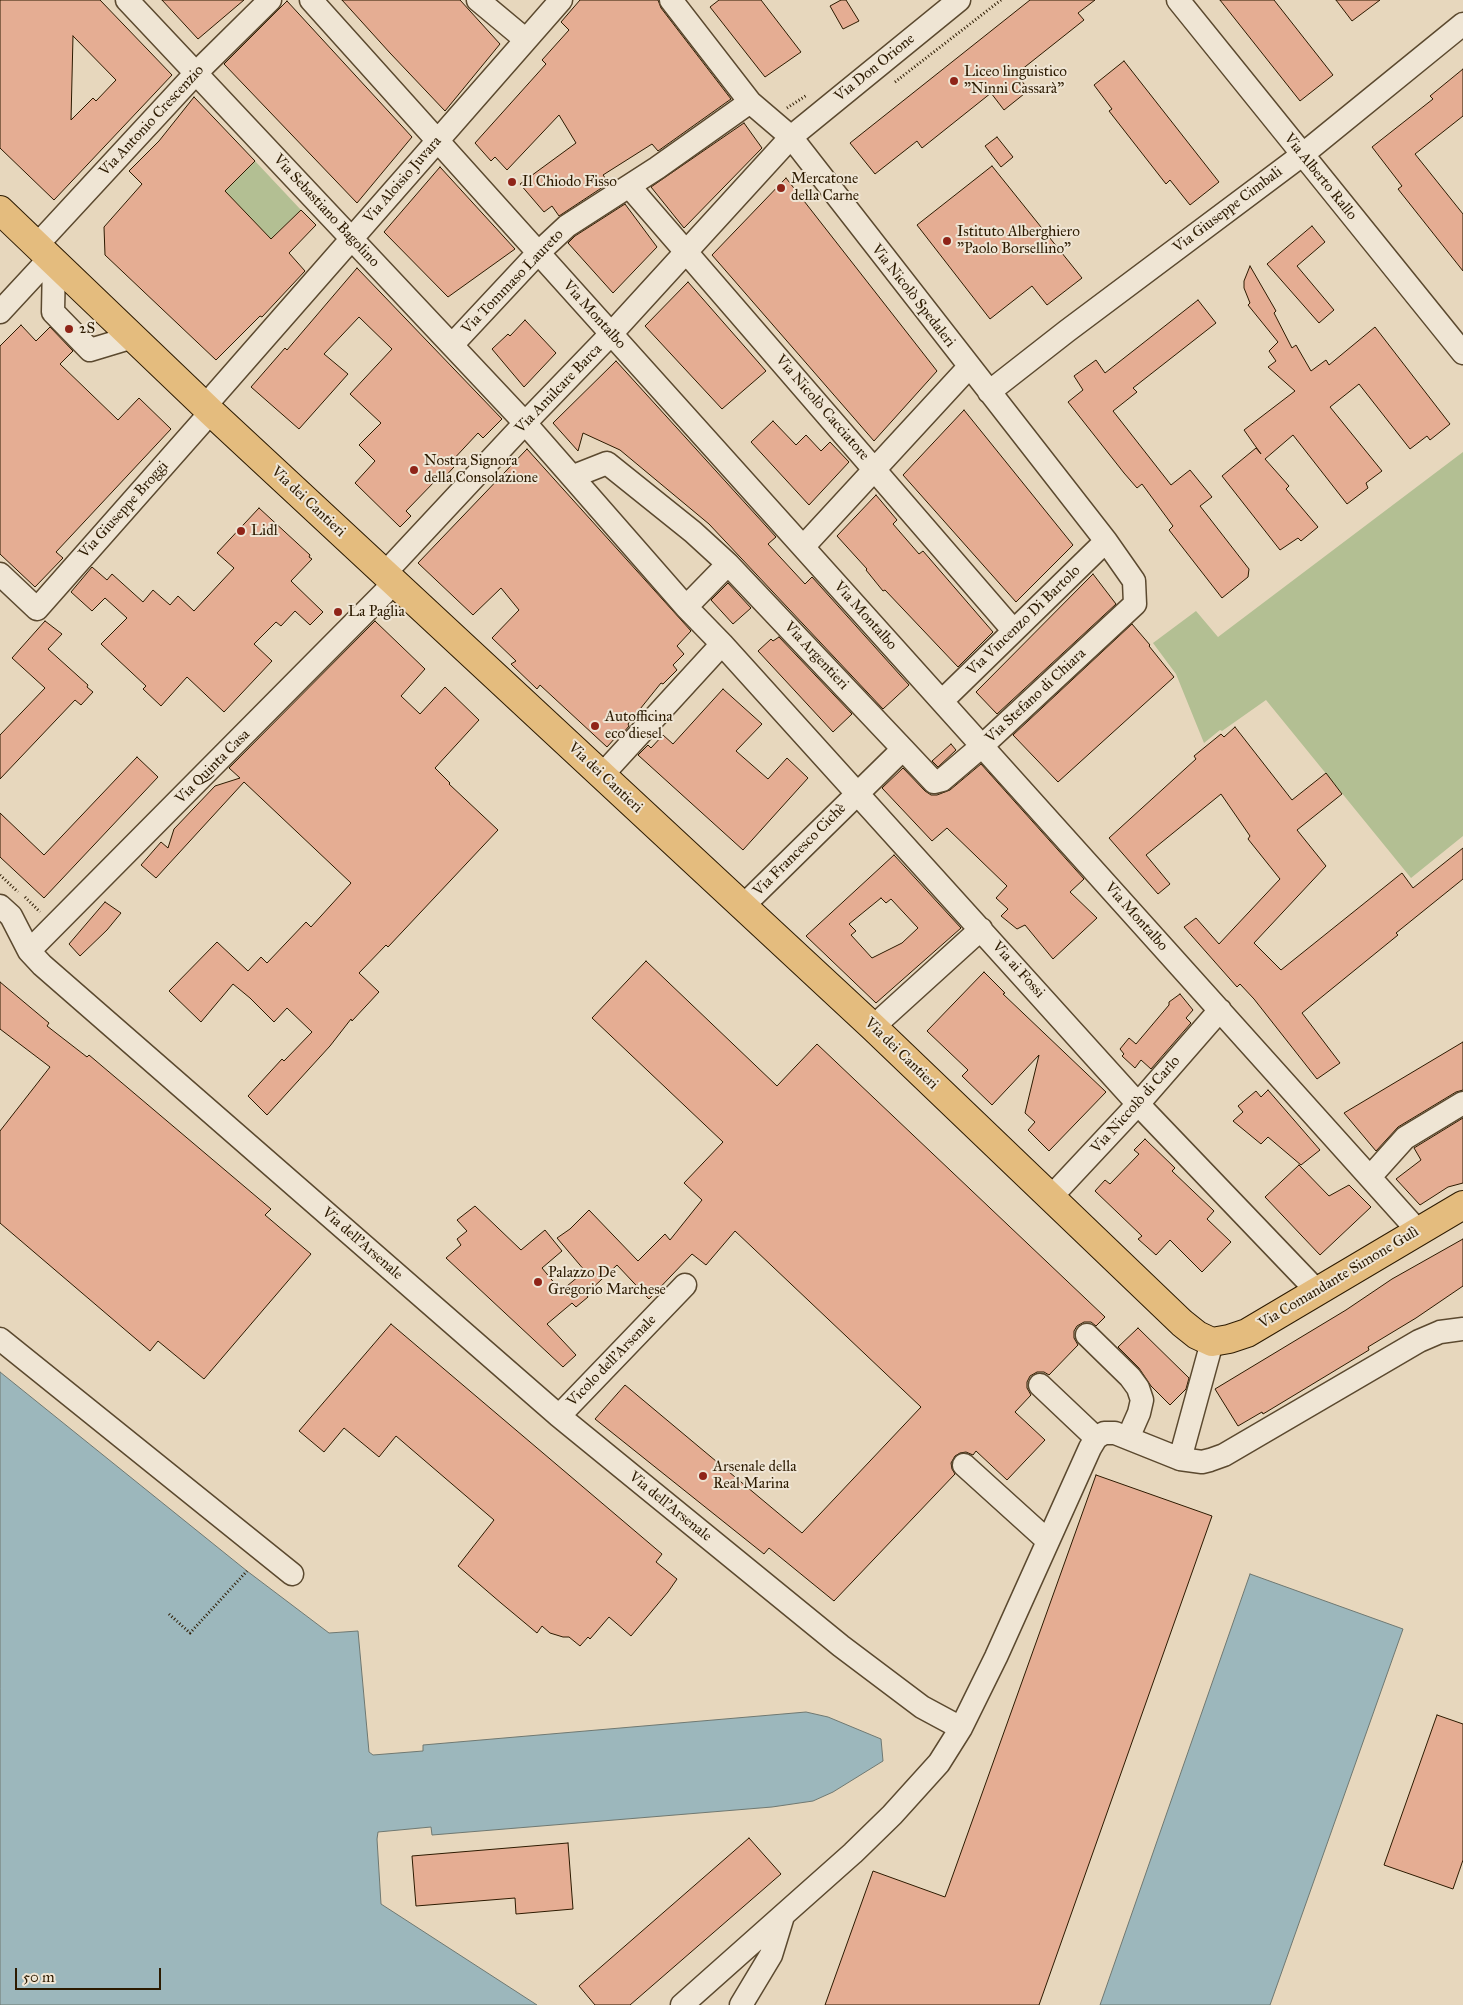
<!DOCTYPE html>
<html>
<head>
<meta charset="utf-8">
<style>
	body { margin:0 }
	#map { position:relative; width:1463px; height:2005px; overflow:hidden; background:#e7d7bd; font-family:"IM FELL Great Primer",serif }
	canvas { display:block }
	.scale { position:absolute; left:15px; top:1968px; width:146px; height:22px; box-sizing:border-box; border:2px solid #2c1a00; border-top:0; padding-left:6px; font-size:15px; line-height:18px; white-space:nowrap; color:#2c1a00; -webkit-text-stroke:4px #efe5d4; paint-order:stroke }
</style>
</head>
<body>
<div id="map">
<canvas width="1463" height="2005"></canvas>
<div class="scale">50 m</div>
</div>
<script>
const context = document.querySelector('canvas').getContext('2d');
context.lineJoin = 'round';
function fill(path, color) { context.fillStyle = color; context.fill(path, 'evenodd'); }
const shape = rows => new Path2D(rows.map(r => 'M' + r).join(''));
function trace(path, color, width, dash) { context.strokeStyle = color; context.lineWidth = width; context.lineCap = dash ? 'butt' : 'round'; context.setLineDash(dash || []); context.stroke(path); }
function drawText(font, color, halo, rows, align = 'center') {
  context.font = font + ' "IM FELL Great Primer",serif'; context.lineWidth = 4; context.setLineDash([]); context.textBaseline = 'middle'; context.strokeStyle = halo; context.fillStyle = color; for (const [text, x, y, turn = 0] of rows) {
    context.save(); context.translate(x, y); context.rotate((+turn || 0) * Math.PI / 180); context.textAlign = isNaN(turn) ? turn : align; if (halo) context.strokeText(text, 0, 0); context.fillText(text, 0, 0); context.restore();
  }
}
fill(shape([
	[255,161,301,210,271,240,215,201],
	[1463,452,1463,836,1411,878,1266,700,1222,731,1220,730,1204,743,1176,674,1153,643,1196,611,1218,637]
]), '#b3bf93');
const water = shape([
	[0,1372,247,1571,329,1633,358,1631,369,1752,373,1755,423,1751,423,1745,806,1712,828,1717,881,1739,883,1761,833,1792,813,1801,772,1807,432,1835,431,1827,378,1832,377,1839,381,1904,537,2005,0,2005,0,1372],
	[1250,1574,1403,1629,1270,2005,1100,2005,1250,1574]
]);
fill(water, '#9cb7bc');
trace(water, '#6f7871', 1);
const building = shape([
	[0,0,100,0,172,75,54,200,0,148,0,0],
	[73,36,116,80,96,101,93,98,71,120,73,36],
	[162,0,244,0,198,39,162,0],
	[342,0,460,0,500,44,445,111,390,53,342,0],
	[580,0,658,0,661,8,731,99,658,151,652,144,603,175,609,183,559,216,552,206,544,212,520,184,576,143,559,115,507,170,495,157,491,161,475,143,546,64,542,60,569,30,561,22,580,0],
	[719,0,761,0,801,52,765,77,710,7,719,0],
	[841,0,846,0,859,21,843,29,830,6,841,0],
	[1030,0,1095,0,1078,13,1084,20,1016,74,1029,90,1004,110,991,93,922,148,917,141,875,174,850,143,1030,0],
	[1220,0,1274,0,1333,75,1300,101,1220,0],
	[1336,0,1380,0,1352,21,1336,0],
	[287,1,412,137,357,203,224,64,287,1],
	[1124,61,1219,182,1190,205,1170,180,1166,184,1109,111,1112,109,1094,85,1124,61],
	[1463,69,1463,116,1415,154,1463,214,1463,271,1398,189,1402,186,1372,147,1433,99,1430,96,1463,69],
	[194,97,255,161,225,191,271,239,301,210,316,225,289,253,305,271,262,317,260,316,216,360,105,255,104,227,142,184,129,171,159,141,194,97],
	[744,123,762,148,684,228,651,187,744,123],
	[997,137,1013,157,1001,167,985,146,997,137],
	[992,166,1082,278,1047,305,1032,286,990,319,917,225,992,166],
	[440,167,515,249,448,297,384,232,440,167],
	[786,178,937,371,874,441,712,255,786,178],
	[625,204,657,247,613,293,568,243,575,236,625,204],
	[1312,226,1325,242,1297,266,1334,310,1319,323,1267,264,1312,226],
	[1250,266,1276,311,1274,313,1292,348,1296,345,1311,371,1326,360,1329,365,1375,327,1450,424,1430,440,1427,436,1410,449,1359,384,1330,407,1382,471,1366,483,1368,488,1347,504,1293,435,1265,459,1289,486,1286,489,1318,527,1301,541,1298,538,1280,550,1222,476,1256,448,1261,454,1244,430,1295,391,1268,367,1276,361,1269,351,1278,342,1248,305,1250,303,1244,288,1244,281,1250,266],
	[357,268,502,419,483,438,478,433,450,463,454,467,440,482,437,479,406,511,411,516,400,527,355,483,375,461,359,445,381,423,350,394,392,349,359,317,324,354,348,374,299,429,251,387,285,348,287,350,357,268],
	[688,282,766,371,722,409,645,326,688,282],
	[1198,300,1216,323,1133,388,1137,392,1113,411,1171,485,1190,470,1212,497,1200,506,1249,569,1248,577,1222,598,1169,530,1173,526,1142,484,1137,488,1124,473,1068,402,1083,390,1074,376,1096,360,1105,373,1198,300],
	[525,320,556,353,524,387,492,349,508,334,510,336,525,320],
	[21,325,36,341,50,327,73,351,60,364,118,420,139,398,171,429,56,552,63,558,35,587,0,554,0,346,21,325],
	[616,361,776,537,768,544,805,584,812,577,909,685,883,709,709,524,620,450,583,433,578,451,553,423,616,361],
	[964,410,1073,545,1016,602,903,475,964,410],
	[773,421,796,445,806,435,821,451,830,442,849,462,809,505,751,442,773,421],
	[527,449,691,631,677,646,684,654,673,665,677,670,663,684,661,683,628,724,629,726,618,739,616,737,607,747,540,685,537,689,511,664,516,661,492,638,519,610,501,588,473,615,418,563,527,449],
	[876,495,897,520,893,524,919,554,923,551,993,632,958,667,885,590,883,591,866,570,867,569,837,536,876,495],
	[259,508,310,555,309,557,312,559,291,581,323,612,310,625,295,611,281,626,276,622,254,644,272,661,224,712,187,677,161,706,143,689,146,686,101,644,127,618,105,598,92,611,71,592,92,567,107,580,112,574,143,602,153,590,170,605,178,596,194,611,234,568,217,553,259,508],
	[1093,574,1116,604,997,714,976,692,1093,574],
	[728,583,751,608,733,624,711,600,728,583],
	[45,621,62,634,48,649,88,685,87,687,93,692,81,705,75,700,0,779,0,735,45,688,12,658,45,621],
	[375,621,425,669,401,696,420,714,445,687,479,720,435,768,450,783,449,784,498,830,388,947,386,945,359,973,379,992,352,1021,351,1019,330,1046,267,1115,248,1096,282,1059,284,1061,312,1032,287,1008,274,1022,250,998,233,984,201,1022,169,991,217,942,248,971,261,957,267,963,306,922,311,927,351,883,244,782,156,878,141,865,161,842,168,848,174,829,215,786,240,778,229,768,375,621],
	[1132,624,1150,645,1149,646,1174,677,1058,782,1013,735,1132,624],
	[779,637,852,714,833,732,758,651,771,639,773,641,779,637],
	[723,689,762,724,736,751,768,779,787,758,808,778,743,850,638,755,648,745,651,748,663,735,673,744,723,689],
	[1235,727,1292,800,1326,773,1342,794,1297,830,1326,866,1254,943,1281,970,1402,873,1413,888,1463,848,1463,879,1396,933,1398,935,1302,1013,1340,1063,1317,1079,1254,999,1240,984,1237,987,1184,927,1196,918,1219,944,1280,879,1248,839,1250,836,1221,794,1146,855,1170,884,1158,894,1109,838,1196,759,1194,756,1221,734,1224,737,1235,727],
	[951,744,956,750,938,767,932,761,951,744],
	[137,757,158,777,44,898,0,857,0,813,44,855,137,757],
	[981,764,1084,879,1070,892,1097,918,1053,959,1025,925,1017,929,1001,916,1008,909,996,898,1007,886,947,828,932,841,882,788,903,768,925,791,931,795,937,795,950,790,981,764],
	[894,855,961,928,876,1003,806,936,894,855],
	[881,898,886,903,891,899,918,928,902,943,872,958,851,935,856,931,849,924,881,898],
	[105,902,121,913,107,930,80,956,69,944,105,902],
	[646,961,777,1086,817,1044,1105,1317,1096,1326,1091,1322,1084,1322,1077,1326,1074,1331,1074,1338,1078,1345,1049,1375,1044,1372,1037,1372,1030,1376,1027,1382,1027,1388,1031,1395,1015,1412,1045,1440,1007,1480,976,1451,973,1455,966,1452,960,1453,955,1456,951,1463,952,1469,955,1474,834,1601,769,1548,764,1554,595,1419,625,1385,802,1533,921,1407,735,1231,706,1265,692,1254,649,1299,617,1265,586,1294,588,1297,576,1307,572,1303,547,1324,576,1355,563,1367,446,1258,461,1245,457,1239,467,1231,457,1220,475,1206,521,1250,545,1230,562,1251,542,1268,561,1291,585,1271,557,1238,570,1229,589,1210,638,1261,665,1234,670,1240,702,1200,684,1183,723,1142,592,1018,646,961],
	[984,972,1005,993,1003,994,1106,1092,1049,1151,1028,1130,1035,1122,1025,1113,1039,1055,992,1105,962,1076,968,1070,927,1031,984,972],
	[0,982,49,1023,47,1026,87,1057,89,1055,271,1209,265,1215,311,1254,204,1379,158,1341,150,1351,0,1223,0,1131,50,1067,0,1029,0,982],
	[1180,994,1193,1010,1186,1018,1191,1023,1151,1069,1141,1060,1135,1068,1122,1056,1124,1054,1120,1049,1129,1038,1136,1044,1169,1005,1169,1002,1180,994],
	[1463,1042,1463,1090,1456,1092,1398,1127,1376,1151,1344,1113,1463,1042],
	[1268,1090,1320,1150,1301,1165,1268,1137,1261,1144,1233,1121,1243,1112,1238,1106,1256,1091,1261,1097,1268,1090],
	[1463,1118,1463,1183,1448,1187,1420,1205,1396,1179,1421,1160,1414,1148,1463,1118],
	[1145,1139,1175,1168,1172,1171,1214,1211,1207,1219,1231,1242,1202,1272,1170,1240,1156,1255,1138,1239,1142,1236,1095,1191,1105,1180,1110,1184,1139,1154,1134,1150,1145,1139],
	[1299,1165,1329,1196,1349,1185,1371,1207,1320,1255,1265,1197,1299,1165],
	[1463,1239,1463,1286,1416,1318,1368,1347,1369,1350,1263,1414,1262,1412,1238,1426,1215,1389,1346,1310,1392,1279,1463,1239],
	[391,1324,662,1554,656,1562,677,1579,668,1592,631,1636,609,1617,590,1639,588,1637,580,1646,569,1637,563,1637,550,1633,542,1626,537,1633,501,1603,458,1566,494,1520,396,1436,379,1457,344,1428,324,1452,299,1431,391,1324],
	[1138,1328,1189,1378,1186,1389,1170,1405,1151,1386,1139,1368,1118,1347,1138,1328],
	[1096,1475,1212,1516,1039,2005,825,2005,873,1871,945,1897,1096,1475],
	[1437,1715,1463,1724,1463,1860,1453,1889,1384,1865,1437,1715],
	[749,1838,781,1874,630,2005,595,2005,579,1986,749,1838],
	[568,1843,573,1909,516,1914,515,1898,416,1906,412,1856,568,1843]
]);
fill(building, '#e5ad93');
trace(building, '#2c1a00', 1);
const minor = shape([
	[127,0,525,423,686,607,722,644,1138,1104,1318,1292],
	[311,0,1419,1232],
	[478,0,526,40],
	[671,0,750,102,791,137,1106,541,1134,581,1135,604,982,746,942,780,934,782,903,749,743,906],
	[1178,0,1463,353],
	[629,186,1013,630],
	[37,245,196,73,270,0],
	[54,261,53,312,90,350,133,337],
	[0,312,50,258],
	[452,345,538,253,567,226,657,168,750,102],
	[989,392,1067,331,1302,155,1463,24],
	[205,406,561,0],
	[574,476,607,463,693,532,728,564,686,607],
	[803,547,969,367],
	[728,564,903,749],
	[385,573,525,423,611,334,791,137,959,0],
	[0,574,37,609,211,412],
	[942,701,1106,541],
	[602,775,722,644],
	[0,906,11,916,29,951,42,965,559,1416,841,1646,922,1707,961,1728],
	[29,951,395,582],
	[873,1027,981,929],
	[1370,1177,1405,1138,1463,1103],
	[1051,1197,1138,1104,1220,1010],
	[1087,1335,1130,1377,1138,1388,1142,1400,1139,1413,1128,1438],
	[0,1339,292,1574],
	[1040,1385,1096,1438],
	[559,1416,685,1285],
	[1180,1459,1212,1342],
	[964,1465,1048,1541],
	[682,2005,853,1853,892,1815,939,1763,961,1728,996,1657,1090,1448,1096,1438,1104,1433,1115,1433,1180,1459,1202,1462,1210,1460,1224,1455,1419,1341,1440,1332,1463,1329],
	[741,2005,771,1955,783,1916]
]);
const major = shape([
	[0,210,211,412,873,1027,1182,1323,1197,1335,1212,1342,1229,1339,1247,1333,1463,1205]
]);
trace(minor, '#5b492f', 25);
trace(major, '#2c1a00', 30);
trace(shape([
	[895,82,1001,0],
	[787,108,807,95],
	[0,875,18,892],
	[25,897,40,912],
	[169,1614,190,1633,247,1571]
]), '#2c1a00', 3, [1, 2.5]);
trace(minor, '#efe5d4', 22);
trace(major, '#e4bc7e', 28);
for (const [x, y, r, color] of [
	[954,81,5,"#8f2418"],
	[512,182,5,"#8f2418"],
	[781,188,5,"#8f2418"],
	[947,241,5,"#8f2418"],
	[69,329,5,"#8f2418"],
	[414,470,5,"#8f2418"],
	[241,531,5,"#8f2418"],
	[338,612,5,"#8f2418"],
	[595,726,5,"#8f2418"],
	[538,1282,5,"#8f2418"],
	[703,1476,5,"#8f2418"]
]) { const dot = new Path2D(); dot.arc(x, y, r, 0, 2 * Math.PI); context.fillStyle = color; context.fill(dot); trace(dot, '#efe5d4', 2); }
drawText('15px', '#2c1a00', '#efe5d4', [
	["Via Don Orione",875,68,-39],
	["Via Antonio Crescenzio",152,121,-47],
	["Via Alberto Rallo",1320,177,51],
	["Via Aloisio Juvara",403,180,-49],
	["Via Giuseppe Cimbali",1228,210,-37],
	["Via Sebastiano Bagolino",326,211,47],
	["Via Tommaso Laureto",513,282,-46],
	["Via Nicolò Spedaleri",913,296,52],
	["Via Montalbo",594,315,48],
	["Via Amilcare Barca",559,389,-46],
	["Via Nicolò Cacciatore",822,408,49],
	["Via dei Cantieri",308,502,43],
	["Via Giuseppe Broggi",124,510,-48],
	["Via Montalbo",865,616,48],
	["Via Vincenzo Di Bartolo",1024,621,-44],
	["Via Argentieri",816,656,47],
	["Via Stefano di Chiara",1036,696,-43],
	["Via Quinta Casa",213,767,-45],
	["Via dei Cantieri",605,778,43],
	["Via Francesco Cichè",800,850,-45],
	["Via Montalbo",1136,917,48],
	["Via ai Fossi",1018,970,48],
	["Via dei Cantieri",901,1054,44],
	["Via Niccolò di Carlo",1136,1105,-48],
	["Via dell'Arsenale",362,1244,41],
	["Via Comandante Simone Gulì",1339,1278,-31],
	["Vicolo dell'Arsenale",612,1361,-46],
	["Via dell'Arsenale",670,1507,39]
]);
drawText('15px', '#2c1a00', '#efe5d4', [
	["Liceo linguistico",964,72],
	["\"Ninni Cassarà\"",964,89],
	["Mercatone",791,179],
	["della Carne",791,196],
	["Il Chiodo Fisso",522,182],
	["Istituto Alberghiero",957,232],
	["\"Paolo Borsellino\"",957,249],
	["2S",79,329],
	["Nostra Signora",424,461],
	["della Consolazione",424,478],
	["Lidl",251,531],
	["La Paglia",348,612],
	["Autofficina",605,717],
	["eco diesel",605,734],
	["Palazzo De",548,1273],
	["Gregorio Marchese",548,1290],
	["Arsenale della",713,1467],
	["Real Marina",713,1484]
], 'left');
</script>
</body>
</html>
